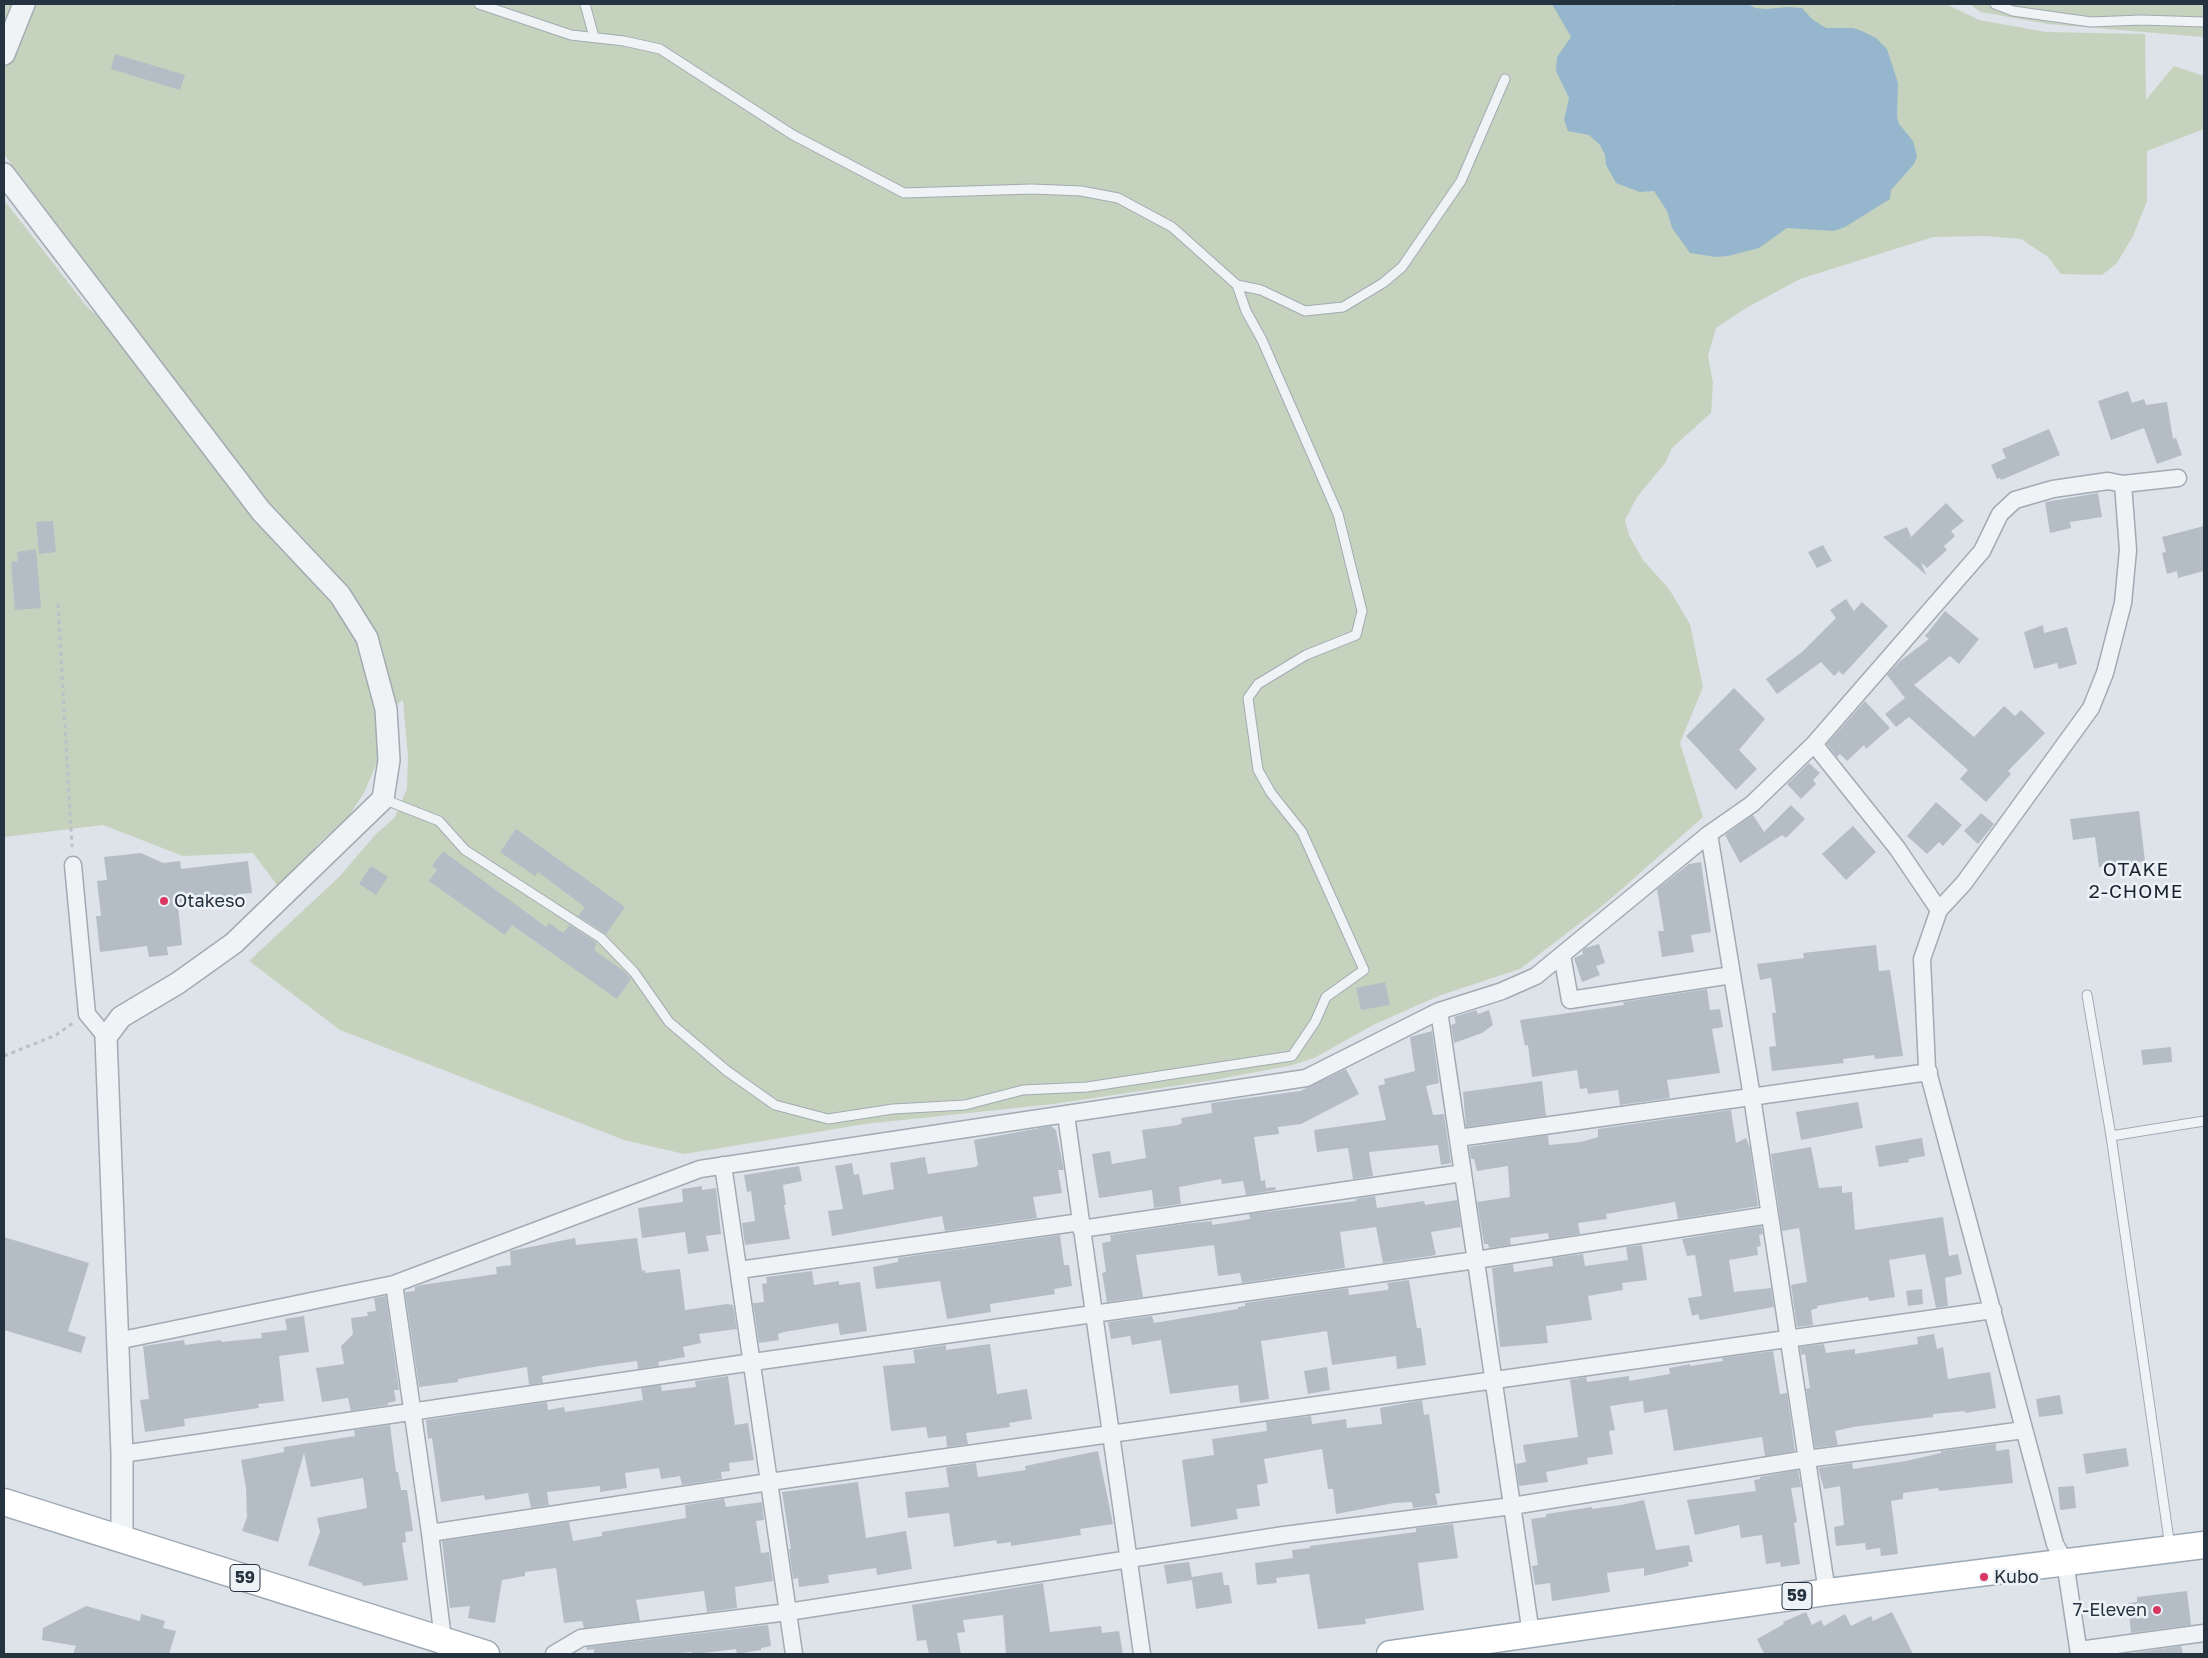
<!DOCTYPE html>
<html>
<head>
<meta charset="utf-8">
<style>
	body { margin:0 }
	#map { position:relative; width:2208px; height:1658px; overflow:hidden; background:#dde3e8; font-family:"Golos Text",sans-serif }
	canvas { display:block }
	.frame { position:absolute; inset:0; border:5px solid #253240; pointer-events:none }
</style>
</head>
<body>
<div id="map">
<canvas width="2208" height="1658"></canvas>
<div class="frame"></div>
</div>
<script>
const context = document.querySelector('canvas').getContext('2d');
context.lineJoin = 'round';
function fill(path, color) { context.fillStyle = color; context.fill(path, 'evenodd'); }
const shape = rows => new Path2D(rows.map(r => 'M' + r).join(''));
function trace(path, color, width, dash) { context.strokeStyle = color; context.lineWidth = width; context.lineCap = dash ? 'butt' : 'round'; context.setLineDash(dash || []); context.stroke(path); }
function drawText(font, color, halo, rows, align = 'center') {
  context.font = font + ' "Golos Text",sans-serif'; context.lineWidth = 5; context.setLineDash([]); context.textBaseline = 'middle'; context.strokeStyle = halo; context.fillStyle = color; for (const [text, x, y, turn = 0] of rows) {
    context.save(); context.translate(x, y); context.rotate((+turn || 0) * Math.PI / 180); context.textAlign = isNaN(turn) ? turn : align; if (halo) context.strokeText(text, 0, 0); context.fillText(text, 0, 0); context.restore();
  }
}
fill(shape([
	[4,4,1946,4,1979,20,2046,32,2145,34,2146,100,2174,66,2204,76,2204,129,2147,151,2147,201,2133,236,2117,263,2102,275,2061,274,2048,257,2021,239,1984,236,1933,237,1800,279,1746,308,1716,328,1708,356,1713,383,1711,413,1672,448,1666,462,1637,497,1625,520,1629,535,1643,560,1669,589,1690,624,1703,687,1680,743,1703,817,1606,903,1520,969,1441,995,1375,1024,1316,1057,1293,1065,1214,1080,1053,1104,865,1124,684,1154,624,1140,340,1030,249,961,340,876,375,835,395,817,407,788,408,757,403,700,377,719,377,762,365,791,349,816,318,844,280,889,253,853,183,856,103,825,4,837,4,200,88,308,105,322,127,316,4,154],
	[1969,4,2204,4,2204,37,2048,24,1981,12]
]), '#c5d3be');
fill(shape([
	[1552,4,1668,4,1673,6,1675,4,1748,4,1755,8,1766,9,1788,7,1802,8,1812,19,1826,28,1853,28,1862,31,1876,38,1887,49,1898,83,1897,117,1899,124,1913,141,1917,156,1914,164,1891,190,1890,199,1845,227,1834,231,1787,228,1759,248,1728,256,1716,257,1690,253,1672,228,1667,211,1654,191,1640,192,1616,183,1606,165,1605,155,1600,145,1589,135,1568,131,1564,120,1569,98,1556,71,1557,57,1571,37]
]), '#95b6cc');
fill(shape([
	[115,54,185,75,180,90,111,69],
	[2128,391,2132,403,2144,399,2146,405,2167,402,2173,439,2176,438,2182,455,2157,464,2144,428,2111,440,2098,401],
	[2049,429,2060,455,2001,480,2000,478,1997,479,1991,465,2006,458,2002,449],
	[2098,493,2102,517,2070,522,2071,528,2050,533,2045,502],
	[1946,503,1964,521,1951,531,1955,536,1944,546,1947,550,1927,568,1921,562,1926,575,1883,537,1907,527,1911,537],
	[53,521,56,552,39,554,36,522],
	[2204,526,2204,571,2178,578,2177,571,2167,574,2162,553,2166,552,2162,537],
	[1823,545,1832,561,1817,568,1808,552],
	[36,549,41,608,15,610,11,562,18,561,17,552],
	[1846,599,1854,611,1862,602,1888,626,1843,675,1839,671,1834,676,1821,662,1777,694,1766,679,1802,652,1836,618,1830,610],
	[1945,611,1979,639,1959,664,1950,656,1914,685,1974,737,2004,706,2015,716,2021,710,2045,733,2008,771,2011,774,1986,802,1960,779,1968,770,1909,717,1896,727,1885,714,1905,698,1887,675,1899,662,1929,639,1925,636],
	[2043,625,2044,633,2067,627,2077,664,2059,669,2057,663,2034,669,2024,632],
	[1734,688,1765,719,1739,750,1757,769,1736,790,1686,736],
	[1865,701,1890,728,1866,749,1864,745,1847,761,1840,754,1837,757,1827,744],
	[1809,763,1820,773,1813,780,1816,784,1801,799,1787,784],
	[1936,802,1962,825,1943,846,1939,842,1927,854,1907,836],
	[1791,805,1805,819,1786,838,1782,835,1740,863,1725,835,1753,815,1764,832],
	[2139,811,2145,861,2099,867,2095,837,2073,840,2070,819],
	[1981,813,1994,824,1978,844,1964,831],
	[1853,826,1876,852,1846,880,1822,854],
	[516,829,625,907,606,934,578,916,585,907,538,872,535,876,500,852],
	[443,851,546,927,549,923,563,933,570,925,597,943,594,950,624,971,631,979,617,999,512,925,505,935,429,881,437,870,432,866],
	[141,853,163,863,180,861,181,869,248,861,252,893,238,894,238,899,178,906,182,945,167,947,168,955,149,957,147,946,100,952,96,916,101,916,97,881,107,880,104,857],
	[1701,862,1711,932,1691,935,1694,952,1662,957,1658,931,1664,931,1657,889,1689,864],
	[371,866,388,877,376,895,359,884],
	[1599,944,1605,963,1596,966,1600,975,1582,982,1574,958,1583,954,1582,951,1585,948],
	[1876,945,1879,971,1890,970,1903,1056,1875,1059,1874,1055,1843,1059,1844,1063,1772,1071,1769,1047,1776,1046,1772,1013,1776,1013,1771,978,1760,980,1757,964,1804,958,1803,953],
	[1385,982,1390,1005,1361,1010,1356,988],
	[1707,989,1710,1010,1720,1009,1723,1027,1712,1029,1720,1073,1667,1080,1670,1098,1620,1105,1618,1090,1588,1094,1587,1088,1580,1089,1577,1070,1532,1077,1528,1045,1525,1046,1520,1020,1624,1005,1623,1002],
	[1476,1010,1478,1014,1489,1010,1493,1025,1482,1033,1454,1043,1451,1025,1456,1023,1454,1017],
	[1432,1031,1439,1083,1426,1086,1433,1115,1444,1114,1451,1163,1441,1165,1438,1145,1369,1152,1373,1176,1353,1179,1348,1148,1317,1152,1314,1130,1386,1120,1378,1086,1385,1084,1384,1079,1415,1071,1410,1037],
	[2171,1047,2172,1062,2143,1065,2141,1050],
	[1346,1069,1359,1094,1301,1124,1278,1127,1279,1134,1254,1137,1261,1181,1265,1180,1266,1188,1275,1187,1276,1190,1246,1195,1243,1181,1222,1184,1221,1179,1179,1187,1181,1204,1154,1208,1152,1190,1099,1198,1092,1154,1110,1151,1112,1164,1146,1158,1142,1130,1178,1125,1182,1123,1181,1118,1212,1113,1211,1103,1300,1091],
	[1542,1081,1546,1116,1466,1127,1463,1092],
	[1858,1102,1863,1128,1801,1140,1796,1112],
	[1731,1110,1736,1143,1746,1138,1750,1148,1758,1206,1678,1219,1675,1202,1606,1214,1607,1219,1578,1223,1580,1234,1549,1239,1548,1233,1510,1238,1511,1245,1489,1248,1488,1244,1484,1244,1477,1202,1510,1197,1508,1166,1477,1171,1474,1159,1471,1159,1469,1147,1548,1135,1549,1145,1581,1142,1598,1137,1598,1129],
	[1051,1126,1056,1130,1064,1170,1058,1170,1062,1193,1033,1197,1037,1218,945,1231,942,1216,832,1236,828,1211,843,1209,835,1166,852,1163,854,1175,859,1174,863,1195,894,1189,890,1163,925,1157,928,1174,975,1167,978,1165,974,1140],
	[1922,1138,1925,1156,1908,1159,1909,1162,1879,1167,1875,1146],
	[1811,1147,1819,1188,1842,1186,1842,1193,1852,1192,1855,1230,1943,1217,1949,1256,1958,1254,1962,1274,1945,1278,1948,1306,1936,1308,1925,1254,1889,1260,1895,1297,1869,1301,1868,1297,1817,1306,1818,1308,1811,1310,1813,1325,1797,1327,1791,1285,1807,1282,1799,1228,1782,1231,1771,1154],
	[799,1166,802,1181,783,1185,786,1205,784,1205,790,1239,745,1245,742,1223,755,1221,751,1191,747,1192,744,1175],
	[702,1186,702,1190,716,1188,721,1234,706,1236,709,1251,688,1254,685,1232,642,1238,638,1208,683,1202,682,1189],
	[1375,1196,1377,1208,1424,1201,1425,1205,1457,1200,1461,1227,1431,1232,1436,1255,1383,1263,1376,1227,1340,1232,1345,1268,1242,1283,1240,1273,1218,1276,1214,1245,1136,1255,1143,1297,1107,1302,1102,1273,1106,1272,1102,1243,1111,1241,1110,1235,1184,1224,1212,1221,1212,1225,1250,1219,1249,1214,1356,1201,1356,1199],
	[1761,1226,1763,1234,1759,1235,1761,1246,1757,1247,1758,1255,1729,1260,1734,1292,1771,1288,1774,1307,1700,1320,1698,1314,1692,1316,1688,1298,1702,1296,1695,1255,1687,1256,1682,1239],
	[1060,1235,1064,1265,1069,1265,1072,1286,1054,1289,1055,1294,990,1304,991,1312,947,1319,940,1281,876,1289,873,1267,898,1262,898,1258],
	[4,1237,89,1263,68,1331,86,1337,81,1353,4,1330],
	[575,1238,576,1245,637,1238,642,1271,645,1270,645,1273,680,1269,685,1310,727,1304,733,1305,737,1329,699,1334,701,1343,683,1347,685,1357,658,1362,659,1366,638,1369,637,1361,600,1366,542,1376,543,1383,529,1385,527,1367,458,1379,458,1382,419,1387,405,1292,415,1291,415,1287,421,1285,497,1274,496,1267,511,1265,510,1251],
	[1642,1245,1647,1280,1622,1283,1623,1290,1588,1296,1592,1320,1546,1326,1548,1343,1500,1347,1492,1268,1513,1264,1514,1272,1553,1266,1552,1258,1583,1254,1585,1266,1628,1260,1626,1247],
	[812,1271,814,1285,839,1281,839,1285,860,1282,867,1331,840,1335,838,1323,784,1332,778,1334,779,1340,759,1343,753,1303,764,1302,762,1284,767,1283,766,1277],
	[1409,1280,1417,1328,1421,1328,1426,1365,1397,1369,1396,1356,1332,1365,1327,1331,1261,1341,1269,1399,1240,1403,1238,1385,1170,1394,1161,1340,1132,1345,1130,1336,1111,1339,1108,1322,1152,1316,1154,1323,1238,1309,1238,1307,1245,1306,1245,1303,1348,1288,1349,1295,1387,1290,1389,1288,1387,1283],
	[1922,1289,1923,1304,1908,1306,1906,1291],
	[386,1296,399,1390,394,1390,396,1401,388,1403,388,1405,351,1411,348,1398,322,1402,316,1368,344,1364,341,1346,353,1334,351,1318,368,1316,367,1312,376,1311,374,1298],
	[304,1316,309,1352,279,1356,284,1401,258,1404,259,1408,184,1419,185,1426,145,1432,140,1400,149,1399,143,1346,184,1340,185,1345,221,1340,221,1342,262,1338,261,1333,287,1330,285,1319],
	[1934,1334,1937,1349,1943,1347,1948,1379,1990,1372,1996,1408,1965,1413,1965,1411,1933,1414,1933,1417,1853,1427,1835,1431,1838,1445,1815,1448,1806,1389,1810,1388,1805,1354,1801,1355,1800,1347,1824,1344,1826,1353,1855,1349,1855,1354,1918,1344,1917,1337],
	[990,1344,997,1394,1027,1389,1032,1419,1009,1423,1010,1427,966,1433,968,1444,947,1447,946,1436,928,1438,926,1427,891,1431,883,1366,915,1363,913,1350,946,1345,946,1350],
	[1773,1351,1780,1394,1787,1393,1795,1451,1765,1456,1762,1437,1674,1451,1667,1409,1644,1413,1643,1401,1610,1406,1615,1430,1609,1431,1613,1454,1587,1458,1588,1464,1546,1472,1548,1482,1519,1486,1516,1464,1526,1462,1523,1445,1578,1437,1570,1380,1586,1377,1587,1382,1629,1376,1629,1381,1670,1374,1669,1368,1690,1364,1690,1366,1723,1361,1722,1358],
	[1327,1367,1330,1390,1308,1394,1304,1371],
	[728,1376,735,1425,748,1423,754,1460,729,1463,730,1471,721,1472,722,1479,682,1485,680,1476,661,1479,659,1468,625,1473,627,1488,600,1492,600,1486,547,1492,549,1505,531,1508,528,1493,485,1500,484,1495,441,1502,432,1438,428,1439,426,1420,547,1402,548,1410,564,1407,565,1412,606,1406,643,1400,641,1388,661,1385,662,1391,696,1387,695,1381],
	[2060,1395,2063,1414,2039,1417,2036,1399],
	[1422,1400,1424,1415,1429,1414,1433,1441,1440,1493,1435,1494,1438,1505,1413,1508,1412,1502,1394,1503,1336,1514,1333,1489,1328,1489,1322,1449,1264,1459,1268,1483,1257,1485,1260,1506,1236,1509,1238,1519,1191,1527,1182,1460,1214,1455,1212,1439,1267,1431,1266,1422,1311,1416,1312,1424,1346,1419,1347,1428,1382,1424,1380,1408],
	[390,1425,396,1472,398,1472,401,1490,407,1490,413,1531,405,1532,406,1542,402,1543,408,1580,363,1586,362,1583,308,1565,320,1532,317,1518,367,1508,363,1478,311,1487,304,1453,278,1542,242,1531,247,1517,246,1488,241,1460,284,1452,284,1447,355,1436,354,1430],
	[1996,1444,1996,1451,2009,1449,2013,1483,1939,1491,1938,1488,1903,1493,1903,1499,1891,1501,1898,1554,1881,1556,1880,1548,1866,1550,1865,1543,1836,1546,1834,1527,1844,1525,1840,1486,1824,1489,1818,1468,1852,1463,1853,1469,1906,1461,1941,1453,1941,1451],
	[2126,1448,2129,1466,2086,1474,2083,1454],
	[1098,1451,1113,1524,1080,1529,1081,1535,1011,1546,1011,1542,997,1544,996,1540,954,1547,949,1513,908,1518,905,1492,949,1487,946,1468,949,1467,976,1463,978,1477,1026,1470,1025,1466],
	[1798,1470,1801,1487,1791,1488,1797,1522,1794,1523,1800,1564,1781,1567,1780,1562,1766,1564,1762,1535,1741,1538,1739,1525,1695,1535,1687,1500,1756,1491,1754,1480,1760,1479,1760,1477],
	[858,1482,866,1538,906,1531,912,1569,877,1575,876,1568,828,1575,829,1583,799,1587,798,1578,793,1579,789,1549,791,1549,782,1492],
	[2074,1486,2076,1508,2060,1510,2058,1487],
	[724,1499,726,1507,762,1502,764,1520,756,1521,761,1553,769,1552,773,1581,735,1587,737,1608,707,1612,704,1591,636,1600,640,1621,584,1628,582,1621,564,1623,556,1568,525,1572,525,1576,502,1580,495,1623,468,1618,470,1606,450,1608,442,1541,569,1522,573,1541,602,1536,602,1532,686,1518,685,1505],
	[1644,1500,1656,1550,1689,1545,1693,1562,1688,1562,1689,1566,1644,1576,1644,1568,1607,1573,1610,1592,1552,1601,1550,1583,1535,1585,1532,1566,1538,1565,1531,1519,1546,1517,1546,1514,1592,1507,1592,1509,1621,1505],
	[1453,1524,1458,1558,1418,1563,1424,1610,1365,1619,1366,1624,1318,1629,1309,1574,1276,1578,1277,1583,1257,1585,1255,1563,1293,1558,1292,1550,1310,1548,1310,1546,1416,1532,1416,1528],
	[1189,1562,1192,1577,1222,1572,1224,1585,1229,1585,1232,1603,1196,1609,1192,1580,1167,1584,1164,1565],
	[1043,1583,1050,1632,1101,1626,1102,1633,1119,1631,1123,1654,1006,1654,1003,1615,963,1620,965,1632,957,1633,961,1654,929,1654,926,1640,917,1641,912,1605],
	[2187,1591,2191,1625,2131,1633,2128,1603,2137,1602,2137,1597],
	[86,1606,140,1621,141,1614,165,1621,163,1628,176,1631,169,1654,73,1654,76,1646,42,1640,43,1628],
	[1806,1612,1812,1625,1821,1620,1824,1626,1845,1614,1851,1626,1871,1616,1873,1621,1892,1612,1913,1654,1764,1654,1757,1639,1784,1624,1783,1622],
	[768,1625,771,1646,761,1648,761,1650,737,1654,736,1649,696,1654,692,1654,692,1652,672,1654,594,1654,594,1649,587,1650,587,1647],
	[2181,1646,2183,1654,2134,1654,2133,1653]
]), '#b4bdc6');
const service = shape([
	[585,4,594,37],
	[1995,4,2013,11,2091,22,2141,20,2204,22],
	[1237,285,1261,290,1305,311,1343,307,1383,283,1402,267,1461,181,1505,79],
	[383,799,439,821,465,850,601,938,634,972,669,1022,727,1071,775,1105,828,1119,893,1109,965,1105,1023,1090,1087,1087,1292,1056,1315,1022,1326,997,1364,970,1302,832,1271,793,1258,770,1248,698,1258,684,1306,655,1356,635,1362,611,1338,514,1262,340,1246,311,1237,285,1172,227,1118,198,1081,191,1032,189,904,193,793,135,660,49,624,41,571,35,479,4],
	[2087,995,2111,1136,2170,1547],
	[2111,1136,2204,1121]
]);
const minor = shape([
	[1814,744,1897,848,1939,910],
	[1709,834,1752,1097,1827,1592],
	[73,865,87,1014,106,1037],
	[1562,955,1570,1000,1732,975],
	[1439,1011,1531,1634],
	[1066,1115,1142,1654],
	[1458,1138,1929,1072],
	[723,1165,794,1654],
	[1081,1229,1463,1173],
	[739,1270,1081,1222],
	[394,1284,430,1533,444,1648],
	[117,1341,394,1284,700,1169,1306,1078,1439,1011,1502,991,1536,976,1709,834,1752,804,1814,744,1982,551,2000,514,2015,500,2053,489,2108,481,2123,484,2178,478],
	[122,1454,753,1362,1476,1260,1769,1215],
	[430,1533,769,1482,1993,1310],
	[2079,1650,2204,1633],
	[554,1654,581,1638,788,1612,1284,1535,1512,1506,1807,1459,2024,1430],
	[2079,1654,2065,1562,2055,1544,1927,1068,1922,959,1939,910,1964,883,2091,708,2105,673,2123,603,2128,550,2123,484]
]);
const tertiary = shape([
	[4,54,24,4],
	[4,174,261,511,340,595,367,638,386,709,389,760,383,799,234,943,178,983,121,1017,106,1037,122,1454,122,1539]
]);
const primary = shape([
	[4,1502,486,1654],
	[1390,1654,1827,1592,2204,1545]
]);
trace(service, '#a2aab2', 11);
trace(minor, '#a2aab2', 19);
trace(tertiary, '#a2aab2', 24);
trace(primary, '#9ca9b5', 29);
trace(shape([
	[58,604,72,847],
	[4,1056,56,1035,73,1023]
]), '#bbc1c7', 3, [4, 4]);
trace(service, '#f0f3f6', 9);
trace(minor, '#f0f3f6', 16);
trace(tertiary, '#f0f3f6', 21);
trace(primary, '#fff', 26);
for (const [x, y, r, color] of [
	[164,901,5,"#d83762"],
	[1984,1577,5,"#d83762"],
	[2157,1610,5,"#d83762"]
]) { const dot = new Path2D(); dot.arc(x, y, r, 0, 2 * Math.PI); context.fillStyle = color; context.fill(dot); trace(dot, '#edf2f6', 2); }
for (const [x, y, w] of [
	[245,1578,30],
	[1797,1596,30]
]) { const box = new Path2D(); box.roundRect(x - w / 2, y - 13.5, w, 27, 4); context.fillStyle = '#edf2f6'; context.fill(box); trace(box, '#253240', 1); }
drawText('bold 16px', '#253240', null, [
	["59",245,1578],
	["59",1797,1596]
]);
drawText('18px', '#253240', '#edf2f6', [
	["Otakeso",174,901],
	["Kubo",1994,1577],
	["7-Eleven",2147,1610,"right"]
], 'left');
context.letterSpacing = '1px';
drawText('19px', '#182331', '#edf2f6', [
	["OTAKE",2136,870],
	["2-CHOME",2136,892]
]);
context.letterSpacing = '0px';
</script>
</body>
</html>
